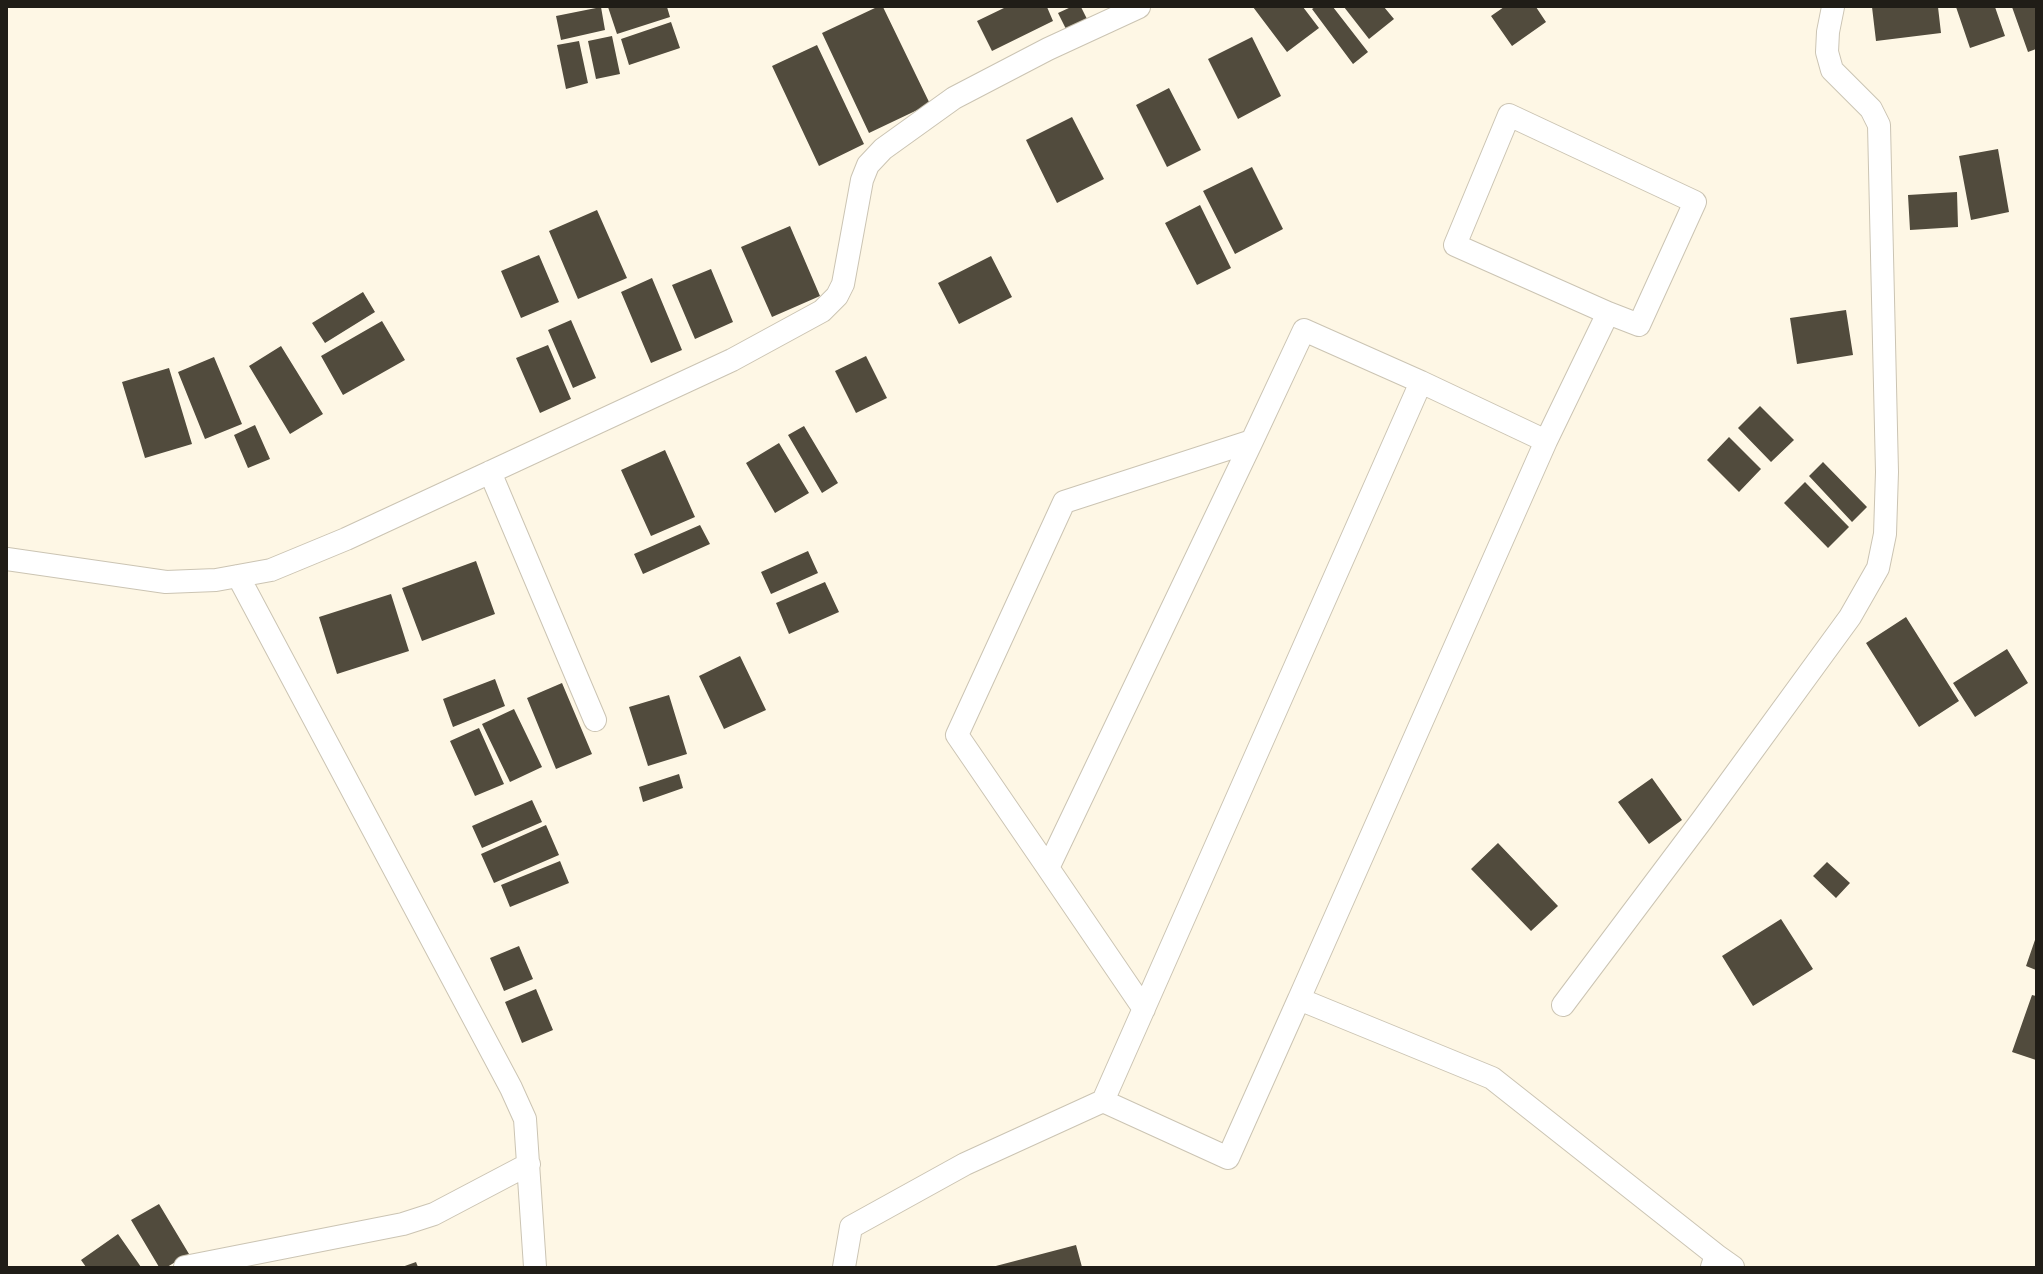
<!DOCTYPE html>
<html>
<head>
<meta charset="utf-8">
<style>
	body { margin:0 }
	#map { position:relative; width:2043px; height:1274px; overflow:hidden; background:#fef7e5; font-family:"IBM Plex Sans",sans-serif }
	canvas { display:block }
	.frame { position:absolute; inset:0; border:8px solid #201d17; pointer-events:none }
</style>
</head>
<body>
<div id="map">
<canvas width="2043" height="1274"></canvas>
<div class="frame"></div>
</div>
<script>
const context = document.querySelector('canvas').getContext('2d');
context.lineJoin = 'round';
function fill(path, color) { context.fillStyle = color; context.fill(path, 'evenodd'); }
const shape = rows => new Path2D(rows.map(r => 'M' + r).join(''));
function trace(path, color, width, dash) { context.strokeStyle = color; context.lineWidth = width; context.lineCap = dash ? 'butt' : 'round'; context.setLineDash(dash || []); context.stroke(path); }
fill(shape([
	[601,7,605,30,561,40,556,16],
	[608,7,667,7,670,17,617,34],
	[877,7,883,7,930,104,869,133,822,33],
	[1006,7,1047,7,1053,21,992,51,977,21],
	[1071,7,1081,7,1090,25,1069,35,1058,13],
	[1253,7,1303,7,1319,28,1287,52],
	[1315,7,1333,7,1368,52,1353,64,1312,9],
	[1344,7,1384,7,1394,19,1369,39],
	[1504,7,1536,7,1546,22,1512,46,1491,16],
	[1872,7,1938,7,1941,33,1876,41],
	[1956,7,1995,7,2005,36,1970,48],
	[2012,7,2036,7,2036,49,2028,52],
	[671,22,680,48,629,65,621,39],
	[612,36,620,74,596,79,588,41],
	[1252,37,1281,96,1238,119,1208,59],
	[579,41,588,83,566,89,557,45],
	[817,45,864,144,819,166,772,66],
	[1169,88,1201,150,1167,167,1136,105],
	[1072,117,1104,179,1057,203,1026,140],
	[1998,149,2009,212,1971,220,1959,156],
	[1252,167,1283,229,1235,254,1203,191],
	[1957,192,1958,227,1910,230,1908,195],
	[1200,205,1231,268,1197,285,1165,223],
	[597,210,627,278,578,299,549,231],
	[790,226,820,296,772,317,741,247],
	[539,255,559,302,521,318,501,271],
	[991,256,1012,297,959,324,938,283],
	[711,269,733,322,695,339,672,285],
	[652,278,682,350,651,363,621,292],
	[363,292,375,312,325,343,312,323],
	[1846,310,1853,355,1797,364,1790,318],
	[571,320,596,378,573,388,548,330],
	[382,321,405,360,343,395,321,356],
	[548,345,571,399,540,413,516,358],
	[281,346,323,414,290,434,249,366],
	[866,356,887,398,856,413,835,371],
	[214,357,242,424,205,439,178,372],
	[169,368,192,444,145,458,122,382],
	[1760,406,1794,440,1771,462,1738,428],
	[255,425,270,459,248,468,234,435],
	[804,426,838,483,822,493,788,435],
	[1729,437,1761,469,1739,492,1707,460],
	[779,443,809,493,775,513,746,463],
	[665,450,695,517,651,536,621,470],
	[1823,462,1867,507,1852,522,1809,476],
	[1805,482,1849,527,1828,548,1784,503],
	[700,525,710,544,643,574,634,554],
	[808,551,818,573,771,594,761,572],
	[476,561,495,614,422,641,402,588],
	[825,582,839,612,789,634,776,603],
	[391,594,409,651,337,674,319,617],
	[1906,617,1959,701,1919,727,1866,643],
	[2007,649,2028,683,1975,717,1953,683],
	[740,656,766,710,724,729,699,676],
	[495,679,505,706,453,727,443,699],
	[562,683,592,754,556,769,527,698],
	[669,695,687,754,648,766,629,707],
	[514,709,542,767,510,782,482,724],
	[479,728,504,784,475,796,450,741],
	[679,774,683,788,643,802,639,787],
	[1652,778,1682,820,1649,844,1618,802],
	[532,800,542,822,482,848,472,826],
	[546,825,559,855,494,883,481,854],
	[1498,843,1558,906,1531,931,1471,869],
	[560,861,569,883,510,907,501,885],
	[1827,862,1850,883,1836,898,1813,876],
	[1781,919,1813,969,1753,1006,1722,956],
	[2036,937,2036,970,2026,966],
	[519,946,533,979,504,991,490,958],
	[536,989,553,1030,522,1043,505,1002],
	[2032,995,2036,996,2036,1060,2012,1052],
	[159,1204,189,1254,167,1267,159,1267,131,1220],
	[118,1234,141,1267,86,1267,81,1260],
	[1076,1245,1082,1267,992,1267],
	[416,1262,418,1267,402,1267]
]), '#514b3d');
const minor = shape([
	[1608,313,1455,245,1509,115,1695,202,1639,325,1608,313,1546,441,1421,382,1103,1101,1228,1158,1299,999,1492,1078,1716,1255],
	[1252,441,1064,502,957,735,1048,868,1252,441,1304,330,1421,382],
	[490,472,595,720],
	[7,559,166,582,216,580,271,570,346,539,732,360,822,311,837,296,843,284,862,180,868,165,883,149,954,98,1048,49,1139,7],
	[238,576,511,1088,525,1119,535,1267],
	[1048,868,1144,1009],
	[1299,999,1546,441],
	[1563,1005,1702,820,1850,617,1878,568,1885,534,1887,472,1879,125,1871,109,1832,70,1827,52,1828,32,1833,7],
	[185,1267,403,1224,434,1214,529,1164],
	[844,1267,851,1227,965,1164,1103,1101],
	[1712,1267,1716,1255,1733,1267]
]);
trace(minor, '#cbc4b3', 24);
trace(minor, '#fff', 22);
</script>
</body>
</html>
